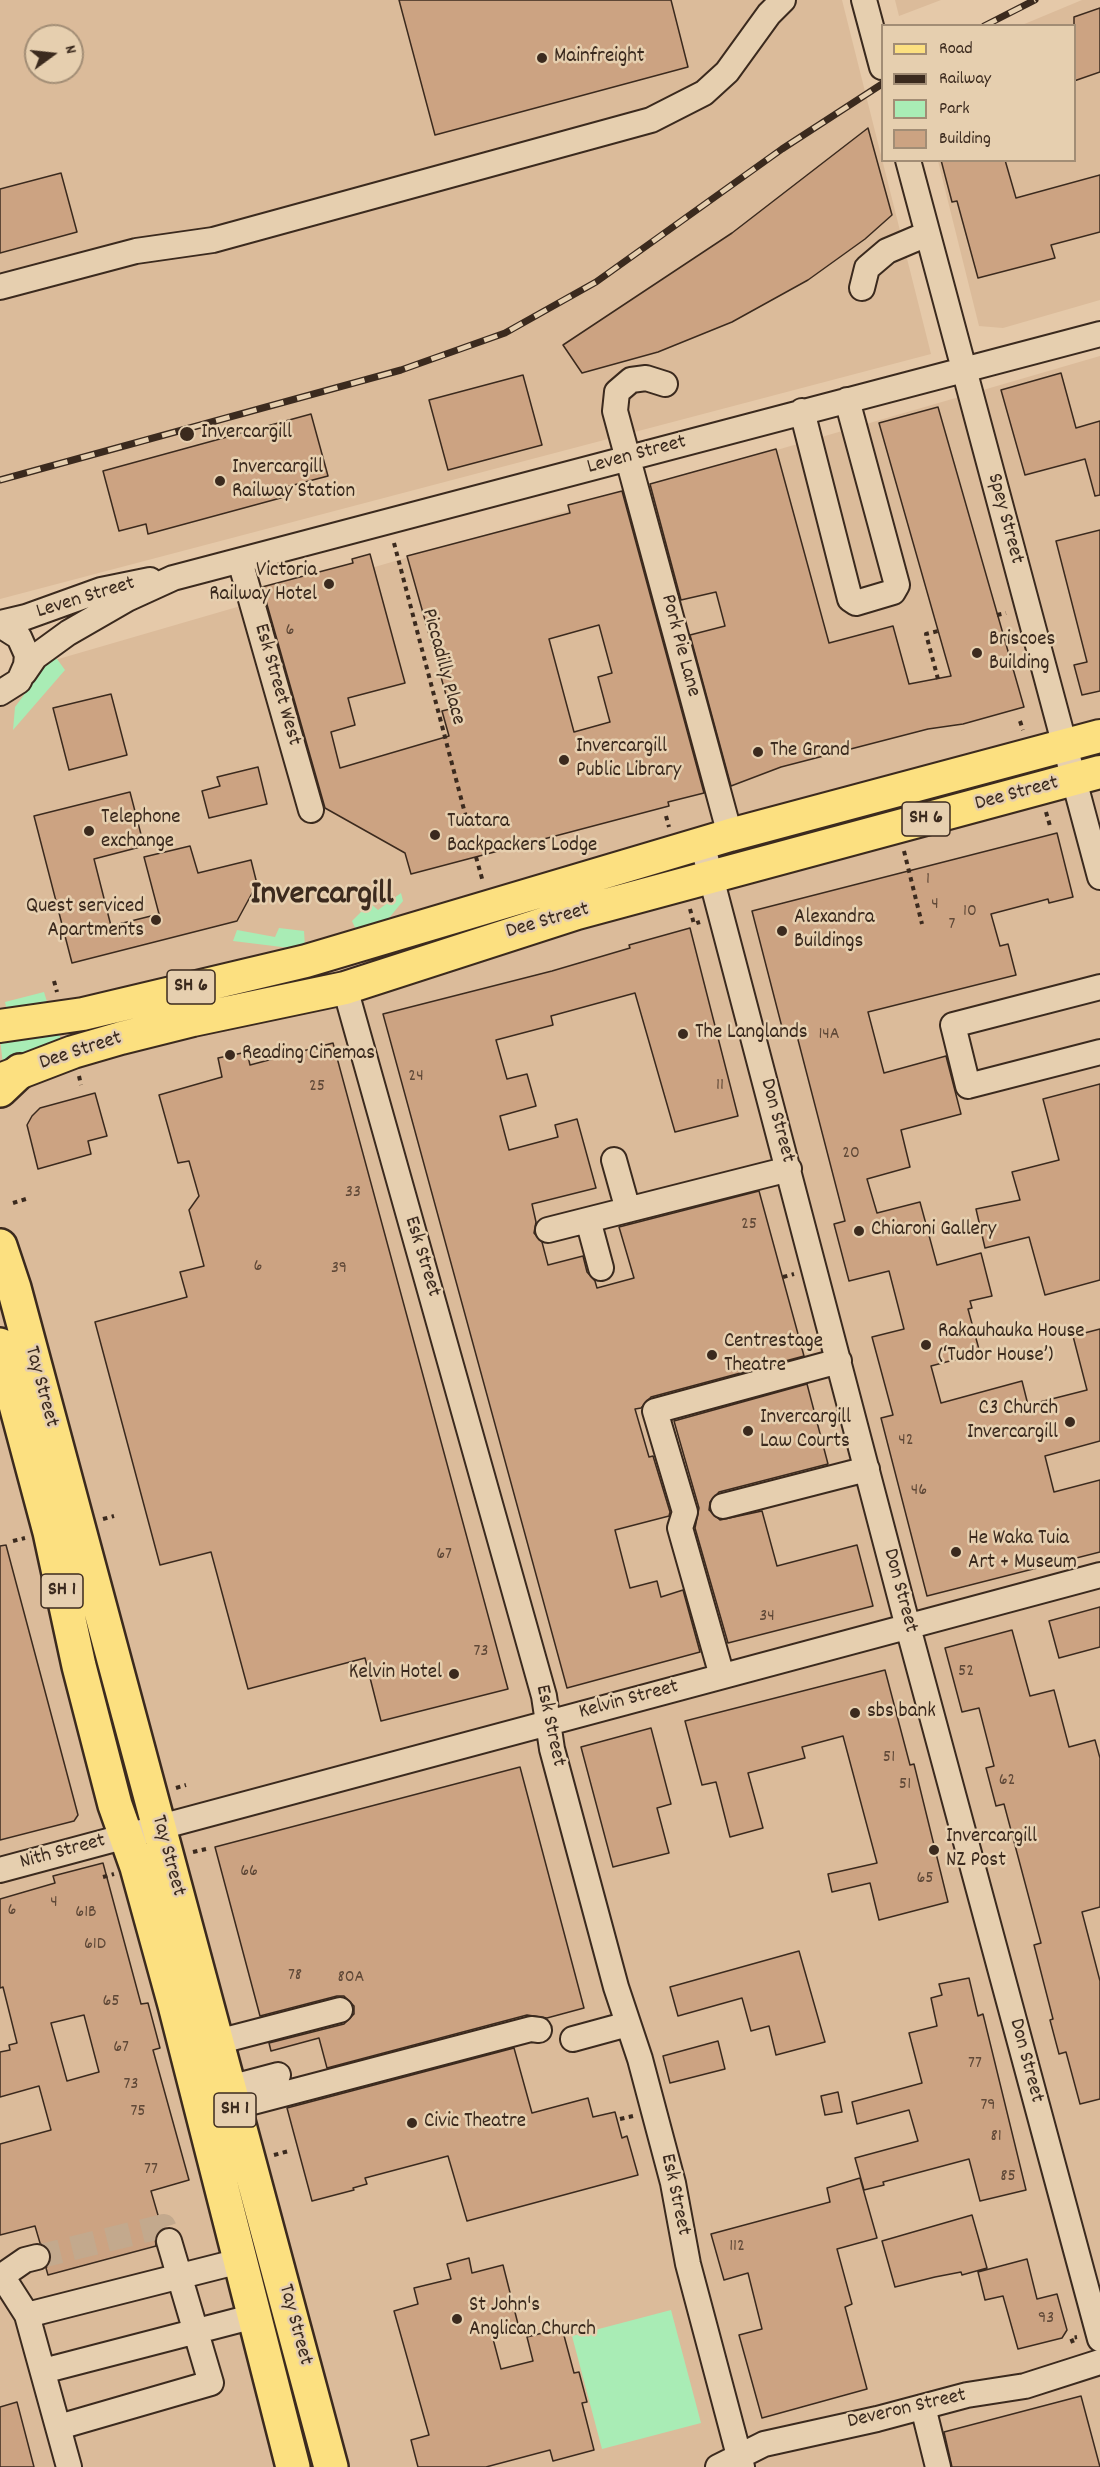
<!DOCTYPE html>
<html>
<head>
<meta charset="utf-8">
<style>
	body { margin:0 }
	#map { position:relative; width:1100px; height:2467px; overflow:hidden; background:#e5c9a9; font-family:Dekko,sans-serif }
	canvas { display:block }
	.legend { position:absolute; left:881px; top:24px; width:195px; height:138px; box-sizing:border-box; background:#e6cfaf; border:2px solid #a28d75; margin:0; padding:8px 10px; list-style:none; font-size:18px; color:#3b2a1e }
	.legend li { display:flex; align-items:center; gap:12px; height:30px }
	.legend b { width:30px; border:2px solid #a28d75 }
	.north { position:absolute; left:24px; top:24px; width:60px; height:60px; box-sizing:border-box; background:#e6cfaf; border:2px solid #a28d75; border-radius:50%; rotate:75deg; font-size:16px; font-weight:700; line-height:24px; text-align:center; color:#3b2a1e }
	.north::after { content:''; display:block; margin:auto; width:21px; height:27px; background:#3b2a1e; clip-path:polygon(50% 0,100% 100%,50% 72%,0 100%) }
</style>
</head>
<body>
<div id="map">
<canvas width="1100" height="2467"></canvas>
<ul class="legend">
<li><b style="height:8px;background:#fce080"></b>Road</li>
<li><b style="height:8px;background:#3b2a1e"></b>Railway</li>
<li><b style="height:16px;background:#a9ecb5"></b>Park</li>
<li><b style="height:16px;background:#cca382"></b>Building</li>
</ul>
<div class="north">N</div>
</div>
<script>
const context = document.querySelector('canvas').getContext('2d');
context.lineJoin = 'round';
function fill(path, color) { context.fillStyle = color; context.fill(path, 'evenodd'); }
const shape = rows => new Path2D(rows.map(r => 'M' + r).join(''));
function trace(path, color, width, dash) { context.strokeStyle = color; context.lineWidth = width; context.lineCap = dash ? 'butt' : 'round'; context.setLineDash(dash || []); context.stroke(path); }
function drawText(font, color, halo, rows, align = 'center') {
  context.font = font + ' Dekko,sans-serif'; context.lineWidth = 5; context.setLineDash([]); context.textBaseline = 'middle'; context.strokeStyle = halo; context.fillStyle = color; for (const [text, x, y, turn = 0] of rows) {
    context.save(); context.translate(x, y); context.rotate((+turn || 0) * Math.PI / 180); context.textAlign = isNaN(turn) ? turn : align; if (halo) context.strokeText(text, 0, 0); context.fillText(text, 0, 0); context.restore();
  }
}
fill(shape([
	[0,0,842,0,931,354,0,599],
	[36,36,72,36,72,72,36,72],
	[895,0,941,0,899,16],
	[1082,0,1100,0,1100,300,1003,328,979,326,938,161,1074,160,1074,26,1022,25],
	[1100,356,1100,2467,0,2467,0,676]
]), '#dbbb9a');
fill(shape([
	[52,652,65,670,13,730,15,707,32,684,39,665],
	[401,893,403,901,389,918,357,932,352,921,370,903,378,910],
	[279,928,304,931,305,947,290,948,233,941,237,930,275,937],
	[44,992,48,1005,7,1011,5,1002],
	[58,1030,62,1043,3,1065,0,1038],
	[671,2310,701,2423,602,2449,572,2336]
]), '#a9ecb5');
const building = shape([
	[399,0,671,0,688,67,435,135,399,0],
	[1100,8,1100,72,1074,81,1074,17,1100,8],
	[868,128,892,215,865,239,808,280,732,322,658,352,582,373,563,345,732,233,868,128],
	[941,160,1005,160,1016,198,1100,175,1100,232,1051,245,1055,258,978,278,957,201,952,202,941,160],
	[61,173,77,232,0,253,0,189,61,173],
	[1061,373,1076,428,1100,421,1100,495,1095,496,1085,459,1025,475,1001,390,1061,373],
	[523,375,542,445,448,470,429,400,523,375],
	[938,407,1024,707,963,724,928,729,781,767,731,786,690,635,725,626,716,592,681,600,650,484,776,449,829,643,893,626,909,684,951,676,879,423,938,407],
	[311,414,328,476,286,487,288,496,148,534,146,524,119,531,103,471,311,414],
	[622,491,704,793,668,802,669,806,411,874,405,853,325,808,262,587,353,563,352,559,370,554,405,683,348,698,355,725,331,732,340,768,449,736,442,711,450,709,407,556,570,513,568,505,622,491],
	[599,625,612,673,598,677,610,722,574,732,549,639,599,625],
	[1100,530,1100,691,1082,695,1074,665,1087,662,1056,541,1100,530],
	[111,694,127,755,69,770,53,708,111,694],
	[258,767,267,804,209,818,202,791,220,786,217,777,258,767],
	[130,792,144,846,94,859,111,926,159,914,144,857,190,846,198,873,251,860,257,884,237,921,72,963,34,816,130,792],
	[1057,833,1073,897,1049,903,1048,899,991,914,1000,946,1008,944,1016,975,868,1012,884,1073,946,1056,961,1114,901,1130,910,1167,867,1179,877,1213,920,1202,937,1265,981,1253,992,1296,970,1301,972,1308,968,1309,980,1353,931,1366,941,1403,1022,1381,1028,1405,1087,1390,1073,1336,1100,1329,1100,1441,1045,1456,1054,1492,1100,1480,1100,1552,927,1596,881,1418,893,1415,872,1337,904,1329,889,1271,849,1281,834,1224,845,1221,796,1032,784,1035,752,911,1057,833],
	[690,928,738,1116,675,1132,635,993,551,1016,553,1025,496,1040,507,1079,527,1074,536,1106,500,1116,509,1150,558,1137,555,1125,577,1119,596,1188,532,1204,536,1222,534,1233,542,1242,548,1265,583,1256,587,1272,595,1281,597,1288,634,1278,619,1227,759,1191,804,1356,651,1397,641,1408,635,1409,649,1457,653,1456,670,1512,669,1516,615,1530,630,1588,657,1581,661,1597,683,1590,700,1652,567,1688,383,1014,552,971,630,948,629,945,690,928],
	[333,1043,508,1689,381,1721,365,1658,248,1689,211,1552,160,1565,95,1322,187,1297,180,1272,204,1266,189,1210,199,1196,189,1161,178,1163,159,1095,222,1077,218,1058,247,1052,250,1065,333,1043],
	[1100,1084,1100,1280,1045,1295,1029,1237,985,1248,976,1209,1020,1200,1012,1172,1059,1160,1043,1099,1100,1084],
	[95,1093,107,1136,88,1141,91,1154,38,1169,27,1125,32,1116,40,1108,95,1093],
	[807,1384,828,1464,719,1492,710,1502,709,1510,720,1520,762,1511,777,1566,857,1545,873,1606,728,1643,695,1528,699,1508,674,1421,807,1384],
	[6,1545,78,1815,74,1821,0,1840,0,1546,6,1545],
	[1100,1607,1100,1647,1059,1658,1049,1621,1100,1607],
	[1012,1630,1030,1696,1054,1690,1069,1747,1095,1740,1100,1758,1100,1907,1082,1912,1100,1981,1100,2099,1080,2104,1066,2052,1059,2054,1050,2020,1053,2019,1034,1945,1041,1943,1004,1804,996,1806,986,1768,994,1766,979,1708,962,1712,945,1648,1012,1630],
	[885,1670,910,1765,914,1764,948,1902,879,1920,870,1883,832,1892,828,1874,877,1863,843,1736,802,1747,805,1758,748,1773,763,1828,730,1837,716,1782,702,1785,685,1721,885,1670],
	[651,1728,671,1804,657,1808,669,1853,613,1867,581,1747,651,1728],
	[520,1767,584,2008,547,2018,527,2015,327,2068,319,2038,271,2051,269,2043,344,2024,354,2014,354,2006,344,1996,337,1996,260,2016,215,1847,520,1767],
	[103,1863,141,2004,148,2003,160,2048,153,2050,189,2180,151,2191,162,2229,155,2237,156,2246,48,2275,46,2268,51,2260,51,2253,40,2243,35,2226,0,2235,0,2144,51,2130,39,2086,0,2097,0,2052,10,2050,9,2045,17,2043,3,1987,0,1988,0,1899,55,1883,53,1876,103,1863],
	[84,2015,99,2072,67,2081,51,2023,84,2015],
	[799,1951,825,2042,776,2055,769,2026,751,2031,742,1998,678,2016,670,1987,799,1951],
	[969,1978,978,2016,983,2014,1026,2190,980,2201,969,2159,883,2182,884,2185,864,2190,855,2158,918,2141,909,2110,857,2124,852,2102,922,2083,909,2033,937,2026,931,1998,942,1995,939,1984,969,1978],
	[718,2041,725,2069,670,2083,663,2056,718,2041],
	[514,2048,532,2113,588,2098,593,2117,615,2112,622,2138,627,2136,638,2175,467,2221,448,2156,365,2178,367,2184,353,2188,354,2190,312,2201,287,2108,514,2048],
	[838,2092,842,2112,825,2115,821,2096,838,2092],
	[860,2178,877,2238,837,2249,852,2304,845,2307,867,2389,762,2418,739,2335,762,2329,748,2273,724,2280,711,2234,830,2202,827,2188,860,2178],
	[972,2215,987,2268,962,2275,961,2272,935,2277,895,2287,882,2241,972,2215],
	[469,2258,472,2273,503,2265,519,2328,492,2335,501,2369,533,2361,527,2337,562,2328,574,2373,579,2372,587,2402,582,2403,594,2450,553,2461,550,2450,486,2467,418,2467,411,2440,429,2435,394,2311,418,2304,414,2288,451,2279,447,2264,469,2258],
	[1027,2259,1037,2299,1057,2294,1067,2330,1062,2338,1018,2349,1003,2296,985,2300,978,2272,1027,2259],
	[1081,2396,1100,2467,952,2467,944,2432,1081,2396],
	[17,2402,34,2467,0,2467,0,2407,17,2402]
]);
fill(building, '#cca382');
trace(building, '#3b2a1e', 1.5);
trace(shape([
	[37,2257,164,2226,169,2241]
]), '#c3a98d', 24, [24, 12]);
const minor = shape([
	[864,0,882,67],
	[908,160,1100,877],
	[0,287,136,251,213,240,651,120,704,93,727,72,769,14,783,0],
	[862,288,867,268,887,251,927,234],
	[665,384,646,378,631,380,617,392,615,411,730,835],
	[802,411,850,599,856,603,893,592,897,585,847,400],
	[240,561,311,810],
	[0,623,26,617,101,590,150,580],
	[0,625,19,637,27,655,26,665,19,681,0,693],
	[24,673,35,657,68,633,127,599,173,578,1100,334],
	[702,843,908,1627,1100,2339],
	[1100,987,953,1025,968,1086,1100,1052],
	[345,988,544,1696,552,1749,616,1987,640,2059,673,2183,688,2264,742,2467],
	[614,1160,628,1210],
	[588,1220,601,1268],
	[548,1230,789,1169],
	[723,1506,867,1469],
	[722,1676,680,1528,685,1512,655,1411,839,1361],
	[0,1870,1100,1575],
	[573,2039,628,2024],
	[217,2042,340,2010],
	[229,2088,278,2075],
	[234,2107,531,2029,539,2030],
	[2,2276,25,2260,37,2257],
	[0,2277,2,2276,27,2315,240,2261],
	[27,2315,69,2467],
	[43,2371,255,2316],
	[923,2407,938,2467],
	[59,2427,211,2383,169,2241],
	[718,2467,764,2444,877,2419,967,2395,1025,2386,1100,2362]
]);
const major = shape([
	[0,1026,83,1014,306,961,730,835,1100,736],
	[0,1080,73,1052,121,1038,193,1020,345,988,577,913,1100,772]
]);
const highway = shape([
	[0,1090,20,1071],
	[0,1246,14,1288,331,2467],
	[0,1345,50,1532,79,1666,115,1805,137,1867,175,2005,293,2467]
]);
trace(minor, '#3b2a1e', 28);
trace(major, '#3b2a1e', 36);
trace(highway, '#3b2a1e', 38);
trace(shape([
	[394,543,467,821],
	[997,615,1006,613],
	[938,679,926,634,938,631],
	[1020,721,1023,730],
	[1046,812,1050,826],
	[666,816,669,827],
	[904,851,922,924],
	[476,857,483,882],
	[690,909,694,924,700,922],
	[54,981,57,992],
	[79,1076,81,1085],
	[13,1203,29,1198],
	[783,1277,794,1274],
	[103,1519,114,1516],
	[13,1541,25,1538],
	[176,1788,186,1785],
	[193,1852,206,1849],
	[103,1877,114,1874],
	[620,2119,633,2116],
	[274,2155,289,2151],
	[1073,2343,1071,2338,1077,2337]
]), '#3b2a1e', 4, [4.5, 4.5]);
trace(minor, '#e6cfaf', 24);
trace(major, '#fce080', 32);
trace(highway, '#fce080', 33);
const rail = shape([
	[984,26,1035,0],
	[0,480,401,370,505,333,596,282,782,149,882,84]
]);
trace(rail, '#3b2a1e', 7);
trace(rail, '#e6cfaf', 4.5, [14]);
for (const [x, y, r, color] of [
	[542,58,6,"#3b2a1e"],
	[187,434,8,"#3b2a1e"],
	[220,481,6,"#3b2a1e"],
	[329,584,6,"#3b2a1e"],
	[977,653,6,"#3b2a1e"],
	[758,752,6,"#3b2a1e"],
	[564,760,6,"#3b2a1e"],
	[89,831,6,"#3b2a1e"],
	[435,835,6,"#3b2a1e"],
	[156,920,6,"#3b2a1e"],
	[782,931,6,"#3b2a1e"],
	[683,1034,6,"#3b2a1e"],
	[230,1055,6,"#3b2a1e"],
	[859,1231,6,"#3b2a1e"],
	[926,1345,6,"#3b2a1e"],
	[712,1355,6,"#3b2a1e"],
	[1070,1422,6,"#3b2a1e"],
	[748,1431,6,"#3b2a1e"],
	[956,1552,6,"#3b2a1e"],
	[454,1674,6,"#3b2a1e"],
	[855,1713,6,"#3b2a1e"],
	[934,1850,6,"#3b2a1e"],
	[412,2123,6,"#3b2a1e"],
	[457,2319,6,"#3b2a1e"]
]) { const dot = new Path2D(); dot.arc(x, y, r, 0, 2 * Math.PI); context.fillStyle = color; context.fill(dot); trace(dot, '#e6cfaf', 2); }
drawText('18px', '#5f4837', null, [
	["6",290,632],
	["1",928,881],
	["4",935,906],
	["10",970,913],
	["7",952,926],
	["14A",829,1036],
	["24",416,1078],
	["11",720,1087],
	["25",317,1088],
	["20",851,1155],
	["33",353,1194],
	["25",749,1226],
	["6",258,1268],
	["39",339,1270],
	["42",906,1442],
	["46",919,1492],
	["67",444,1556],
	["34",767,1618],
	["73",481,1653],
	["52",966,1673],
	["51",889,1759],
	["62",1007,1782],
	["51",905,1786],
	["66",249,1873],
	["65",925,1880],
	["4",54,1904],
	["6",12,1912],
	["61B",86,1914],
	["61D",95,1946],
	["78",295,1977],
	["80A",351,1979],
	["65",111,2003],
	["67",121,2049],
	["77",975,2065],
	["73",131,2086],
	["79",988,2107],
	["75",138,2113],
	["81",996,2138],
	["77",151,2171],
	["85",1008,2178],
	["112",737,2248],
	["93",1046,2320]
]);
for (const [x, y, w] of [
	[926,819,48],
	[191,987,48],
	[62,1591,42],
	[235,2110,42]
]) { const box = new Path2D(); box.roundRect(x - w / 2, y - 17, w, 34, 4.5); context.fillStyle = '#e6cfaf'; context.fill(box); trace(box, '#3b2a1e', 1.5); }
drawText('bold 20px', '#3b2a1e', null, [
	["SH 6",926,819],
	["SH 6",191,987],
	["SH 1",62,1591],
	["SH 1",235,2110]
]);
drawText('21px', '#3b2a1e', '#e6cfaf', [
	["Mainfreight",554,58],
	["Invercargill",201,434],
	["Invercargill",232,469],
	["Railway Station",232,493],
	["Victoria",317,572,"right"],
	["Railway Hotel",317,596,"right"],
	["Briscoes",989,641],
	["Building",989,665],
	["Invercargill",576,748],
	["Public Library",576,772],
	["The Grand",770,752],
	["Telephone",101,819],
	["exchange",101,843],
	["Tuatara",447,823],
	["Backpackers Lodge",447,847],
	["Quest serviced",144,908,"right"],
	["Apartments",144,932,"right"],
	["Alexandra",794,919],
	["Buildings",794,943],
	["The Langlands",695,1034],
	["Reading Cinemas",242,1055],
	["Chiaroni Gallery",871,1231],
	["Rakauhauka House",938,1333],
	["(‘Tudor House’)",938,1357],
	["Centrestage",724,1343],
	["Theatre",724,1367],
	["C3 Church",1058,1410,"right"],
	["Invercargill",1058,1434,"right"],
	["Invercargill",760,1419],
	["Law Courts",760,1443],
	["He Waka Tuia",968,1540],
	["Art + Museum",968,1564],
	["Kelvin Hotel",442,1674,"right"],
	["sbs bank",867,1713],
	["Invercargill",946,1838],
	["NZ Post",946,1862],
	["Civic Theatre",424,2123],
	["St John's",469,2307],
	["Anglican Church",469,2331]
], 'left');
drawText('21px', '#3b2a1e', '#e6cfaf', [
	["Leven Street",637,456,-15],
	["Spey Street",1004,519,75],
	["Leven Street",86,599,-17],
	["Pork Pie Lane",679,646,75],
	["Piccadilly Place",442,667,75],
	["Esk Street West",276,685,74],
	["Dee Street",1017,795,-15],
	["Dee Street",548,922,-16],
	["Dee Street",81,1052,-18],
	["Don Street",776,1121,75],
	["Esk Street",421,1257,73],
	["Tay Street",40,1387,75],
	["Don Street",899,1591,75],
	["Kelvin Street",629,1701,-15],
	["Esk Street",549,1726,78],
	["Nith Street",63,1853,-15],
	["Tay Street",167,1856,75],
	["Don Street",1025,2061,75],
	["Esk Street",674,2195,78],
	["Tay Street",294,2325,75],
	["Deveron Street",907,2410,-13]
]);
drawText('bold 33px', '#3b2a1e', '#e6cfaf', [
	["Invercargill",322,897]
]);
</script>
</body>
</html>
